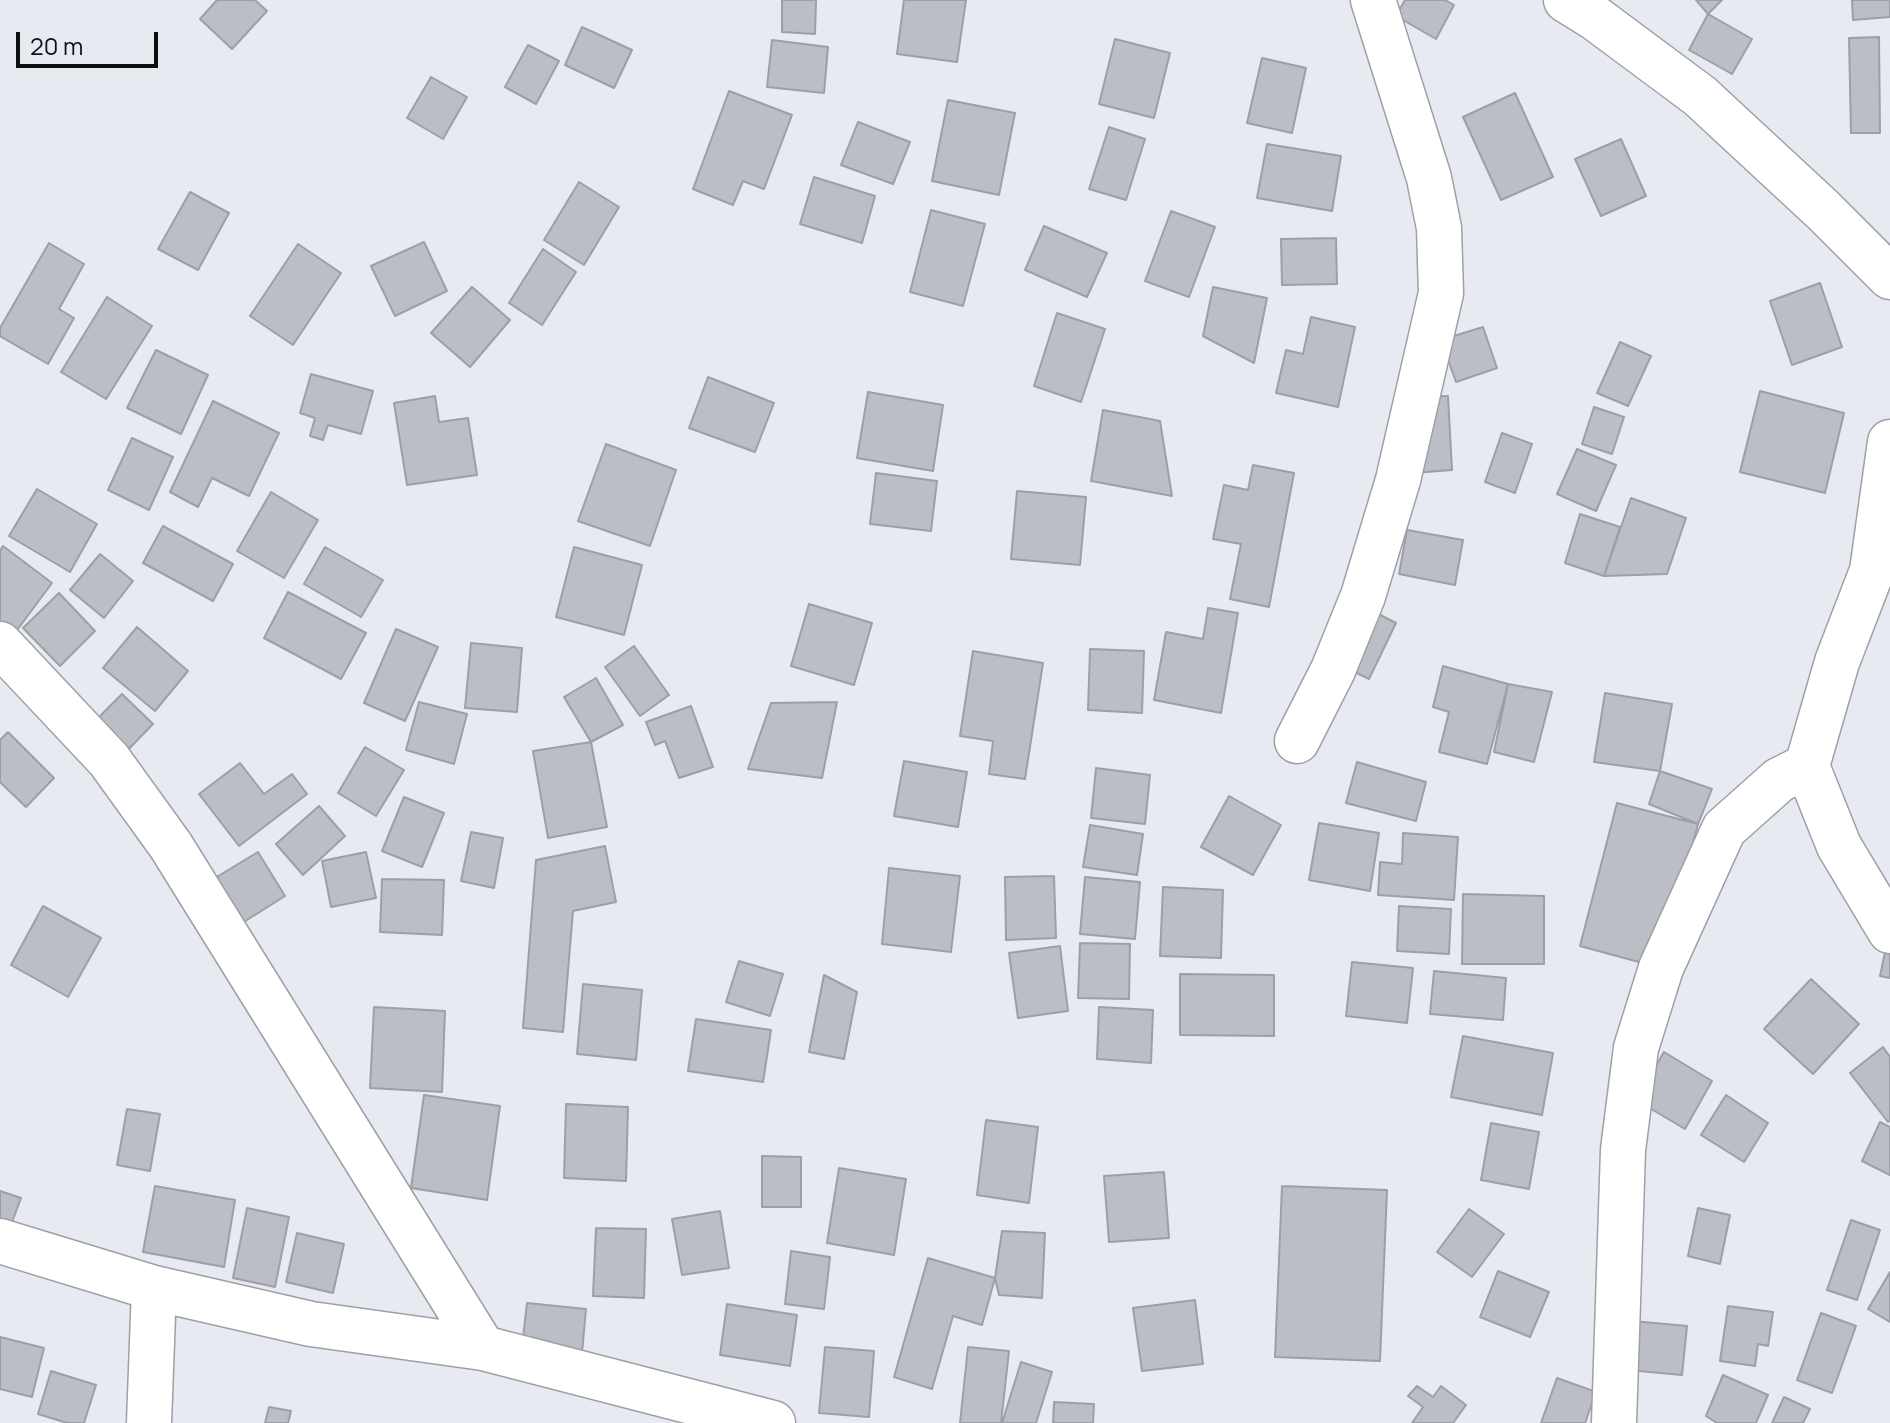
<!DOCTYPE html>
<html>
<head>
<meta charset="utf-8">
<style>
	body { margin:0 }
	#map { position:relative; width:1890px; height:1423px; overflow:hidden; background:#e8eaf2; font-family:Manrope,sans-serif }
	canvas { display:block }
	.scale { position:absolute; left:16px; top:32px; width:142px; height:36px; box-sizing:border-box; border:4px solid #0f0f12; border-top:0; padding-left:10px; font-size:24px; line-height:28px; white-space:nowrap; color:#0f0f12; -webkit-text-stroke:6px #e8eaf2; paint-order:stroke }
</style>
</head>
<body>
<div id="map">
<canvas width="1890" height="1423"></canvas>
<div class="scale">20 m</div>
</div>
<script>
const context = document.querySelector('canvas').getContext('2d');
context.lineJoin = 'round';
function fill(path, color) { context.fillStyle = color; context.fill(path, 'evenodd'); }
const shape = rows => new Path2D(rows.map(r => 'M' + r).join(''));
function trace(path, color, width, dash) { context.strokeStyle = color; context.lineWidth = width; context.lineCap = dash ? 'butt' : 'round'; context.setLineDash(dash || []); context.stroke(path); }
const building = shape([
	[217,0,255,0,267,11,232,49,200,19,217,0],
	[782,0,816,0,815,34,782,32,782,0],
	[904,0,966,0,957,62,897,54,904,0],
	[1405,0,1445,0,1454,5,1436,39,1396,16,1405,0],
	[1696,0,1722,0,1708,14,1696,0],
	[1852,0,1890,0,1890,17,1853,20,1852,0],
	[1708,14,1752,39,1732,74,1689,50,1708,14],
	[582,27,632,50,614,88,565,65,582,27],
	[1879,37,1880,133,1851,133,1849,38,1879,37],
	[1115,39,1170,53,1154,118,1099,104,1115,39],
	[772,40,828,47,824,93,767,87,772,40],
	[528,45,559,61,536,104,505,87,528,45],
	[1262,58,1306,68,1292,133,1247,123,1262,58],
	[431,77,467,97,443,139,407,118,431,77],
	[729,91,792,115,764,189,743,181,733,205,693,189,729,91],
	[1515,93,1553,177,1501,200,1463,117,1515,93],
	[948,100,1015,113,999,195,932,181,948,100],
	[858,122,910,142,893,184,841,165,858,122],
	[1109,127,1145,139,1126,200,1089,189,1109,127],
	[1621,139,1646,196,1601,216,1575,159,1621,139],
	[1267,144,1341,156,1332,211,1257,198,1267,144],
	[814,177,875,196,862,243,800,224,814,177],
	[579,182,619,207,584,265,544,240,579,182],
	[190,192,229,213,198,270,158,249,190,192],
	[931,210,985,224,963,306,910,292,931,210],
	[1171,211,1215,227,1189,297,1145,281,1171,211],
	[1044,226,1107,253,1087,297,1025,270,1044,226],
	[1336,238,1337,284,1282,285,1281,239,1336,238],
	[424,242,447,291,395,316,371,266,424,242],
	[49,243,84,264,59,309,74,318,48,364,0,336,0,328,49,243],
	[298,244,341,273,293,345,250,316,298,244],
	[543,249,576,272,542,325,509,303,543,249],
	[1820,283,1842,347,1792,365,1770,301,1820,283],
	[472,287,510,320,470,367,431,333,472,287],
	[1213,287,1267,298,1254,363,1203,336,1213,287],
	[107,297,152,326,106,399,61,372,107,297],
	[1057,313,1105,329,1081,402,1034,386,1057,313],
	[1311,317,1355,327,1338,407,1276,393,1286,350,1303,354,1311,317],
	[1483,327,1497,368,1456,382,1441,340,1483,327],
	[1620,342,1651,356,1628,406,1597,393,1620,342],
	[156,350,208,375,181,434,127,408,156,350],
	[311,374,373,391,361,434,328,425,323,440,310,436,315,418,300,413,311,374],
	[708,377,774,403,755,452,689,428,708,377],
	[1760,391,1844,413,1825,493,1740,472,1760,391],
	[868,392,943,405,933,471,857,458,868,392],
	[435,396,439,422,468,418,477,475,407,485,394,403,435,396],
	[1448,396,1452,470,1413,473,1409,398,1448,396],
	[213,401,279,433,249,496,212,478,198,507,170,492,213,401],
	[1594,407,1624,417,1612,454,1582,444,1594,407],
	[1103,410,1160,421,1172,496,1091,481,1103,410],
	[1502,433,1532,444,1515,493,1485,482,1502,433],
	[132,438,173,457,149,510,108,490,132,438],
	[606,444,676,470,650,546,578,521,606,444],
	[1577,449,1616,465,1596,511,1557,494,1577,449],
	[1253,465,1294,473,1269,607,1230,599,1241,544,1213,539,1224,485,1248,490,1253,465],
	[876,473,937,481,931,531,870,524,876,473],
	[37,489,97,524,70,572,9,536,37,489],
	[1017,491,1086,497,1080,565,1011,559,1017,491],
	[271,492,318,520,284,578,237,551,271,492],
	[1631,498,1686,518,1667,574,1604,576,1631,498],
	[1580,514,1620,527,1604,576,1565,563,1580,514],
	[163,526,233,564,213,601,143,563,163,526],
	[1407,530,1463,540,1455,585,1399,574,1407,530],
	[3,546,52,583,15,633,0,622,0,551,3,546],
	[325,547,383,580,361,617,304,584,325,547],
	[574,547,642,565,624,635,556,617,574,547],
	[100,554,133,581,104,618,70,590,100,554],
	[288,592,366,633,341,679,264,638,288,592],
	[59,593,95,631,60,666,23,628,59,593],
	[1351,600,1396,623,1369,679,1324,657,1351,600],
	[809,604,872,623,854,685,791,666,809,604],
	[1208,608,1238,613,1221,713,1154,700,1166,632,1203,639,1208,608],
	[137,627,188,671,155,711,103,668,137,627],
	[396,629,438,647,405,721,364,703,396,629],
	[471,643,522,648,517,712,465,708,471,643],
	[634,646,669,695,640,716,605,667,634,646],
	[1090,649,1144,651,1142,713,1088,710,1090,649],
	[973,651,1043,663,1025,779,989,774,993,741,960,736,973,651],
	[1443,666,1508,684,1487,764,1439,752,1449,712,1433,707,1443,666],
	[596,678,623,725,591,742,564,697,596,678],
	[1508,684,1552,692,1534,762,1494,752,1508,684],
	[1605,693,1672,704,1660,771,1594,762,1605,693],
	[122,694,153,724,121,757,90,726,122,694],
	[419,702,467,714,454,764,406,750,419,702],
	[837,702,822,778,748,769,771,703,837,702],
	[691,706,713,767,679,778,665,741,655,745,646,722,691,706],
	[8,732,54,778,26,807,0,782,0,740,8,732],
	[591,742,607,827,548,838,533,751,591,742],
	[365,747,404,770,376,816,338,793,365,747],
	[904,761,967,772,958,827,894,816,904,761],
	[1357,762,1426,782,1416,821,1346,803,1357,762],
	[240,763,264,794,292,774,307,794,239,846,199,794,240,763],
	[1096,768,1150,775,1145,824,1091,818,1096,768],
	[1660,771,1712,789,1698,824,1649,804,1660,771],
	[1229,796,1281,825,1253,875,1201,847,1229,796],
	[404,797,444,813,422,867,382,851,404,797],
	[1617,803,1698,824,1661,968,1580,946,1617,803],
	[319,806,345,836,303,875,276,844,319,806],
	[1319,823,1379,833,1370,891,1309,880,1319,823],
	[1090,825,1143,834,1137,875,1083,867,1090,825],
	[471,832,503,838,494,888,461,881,471,832],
	[1403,833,1458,837,1454,900,1378,895,1380,862,1402,864,1403,833],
	[605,846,616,902,573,911,563,1032,523,1028,536,860,605,846],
	[258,852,285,896,236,927,210,881,258,852],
	[366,852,376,898,331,907,322,861,366,852],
	[889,868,960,876,951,952,882,944,889,868],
	[1054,876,1056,938,1006,940,1005,877,1054,876],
	[1085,877,1140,882,1135,939,1080,934,1085,877],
	[382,879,444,880,442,935,380,932,382,879],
	[1163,887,1223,890,1221,958,1160,956,1163,887],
	[1463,894,1544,896,1544,964,1462,964,1463,894],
	[43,906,101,938,68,997,11,965,43,906],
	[1399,906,1451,909,1449,954,1397,951,1399,906],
	[1890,929,1890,978,1880,976,1890,929],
	[1080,943,1130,944,1129,999,1078,998,1080,943],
	[1060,946,1068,1011,1018,1018,1009,953,1060,946],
	[739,961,783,974,770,1016,726,1002,739,961],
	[1352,962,1413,968,1407,1023,1346,1016,1352,962],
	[1434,971,1506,978,1503,1020,1430,1014,1434,971],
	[1180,974,1274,975,1274,1036,1180,1035,1180,974],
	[824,975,857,992,844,1059,809,1052,824,975],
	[1811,979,1859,1024,1813,1074,1764,1029,1811,979],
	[583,984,642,990,636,1060,577,1054,583,984],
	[374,1007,445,1011,442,1092,370,1088,374,1007],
	[1099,1007,1153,1010,1151,1063,1097,1059,1099,1007],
	[696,1019,771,1030,763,1082,688,1071,696,1019],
	[1463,1036,1553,1053,1542,1115,1451,1097,1463,1036],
	[1883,1047,1890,1057,1890,1120,1888,1122,1850,1073,1883,1047],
	[1664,1052,1712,1081,1685,1129,1636,1100,1664,1052],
	[424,1095,500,1106,487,1200,411,1188,424,1095],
	[1726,1095,1768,1123,1744,1162,1701,1135,1726,1095],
	[566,1104,628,1107,626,1181,564,1178,566,1104],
	[127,1109,160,1114,150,1171,117,1165,127,1109],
	[986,1120,1038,1127,1029,1203,977,1195,986,1120],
	[1880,1122,1890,1127,1890,1175,1862,1161,1880,1122],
	[1491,1123,1539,1132,1529,1189,1481,1180,1491,1123],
	[762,1156,801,1157,801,1207,762,1207,762,1156],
	[839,1168,906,1179,894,1255,827,1243,839,1168],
	[1164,1172,1169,1238,1109,1242,1104,1176,1164,1172],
	[155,1186,235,1200,224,1267,143,1252,155,1186],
	[1282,1186,1387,1190,1380,1361,1275,1357,1282,1186],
	[0,1191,21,1198,8,1233,0,1230,0,1191],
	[247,1208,289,1217,275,1287,233,1278,247,1208],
	[1698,1208,1730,1215,1720,1264,1688,1256,1698,1208],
	[1469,1209,1504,1234,1472,1277,1437,1252,1469,1209],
	[720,1211,729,1268,682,1275,672,1219,720,1211],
	[1851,1220,1880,1230,1857,1300,1827,1290,1851,1220],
	[596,1228,646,1229,644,1298,593,1296,596,1228],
	[1002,1231,1045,1233,1042,1298,999,1295,995,1278,1002,1231],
	[297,1233,344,1244,333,1293,286,1282,297,1233],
	[791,1251,830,1257,824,1309,785,1304,791,1251],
	[928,1258,995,1278,982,1325,953,1316,932,1389,894,1377,928,1258],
	[1498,1271,1549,1292,1530,1337,1480,1317,1498,1271],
	[1890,1272,1890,1322,1868,1309,1890,1272],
	[1195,1300,1203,1364,1142,1371,1133,1308,1195,1300],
	[527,1303,586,1309,582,1353,522,1346,527,1303],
	[727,1304,797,1315,790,1366,720,1355,727,1304],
	[1728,1306,1773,1312,1768,1346,1758,1344,1755,1366,1720,1361,1728,1306],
	[1821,1313,1856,1326,1832,1393,1797,1380,1821,1313],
	[1633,1321,1687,1326,1682,1375,1628,1370,1633,1321],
	[0,1337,44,1348,32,1397,0,1389,0,1337],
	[825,1347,874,1351,869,1417,819,1413,825,1347],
	[968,1347,1009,1351,1001,1423,960,1423,968,1347],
	[1021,1362,1052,1372,1036,1423,1002,1423,1021,1362],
	[51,1371,96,1385,84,1423,67,1423,38,1414,51,1371],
	[1723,1375,1768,1395,1756,1423,1717,1423,1706,1416,1723,1375],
	[1557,1378,1596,1392,1585,1423,1541,1423,1557,1378],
	[1417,1386,1433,1397,1441,1386,1466,1405,1453,1423,1412,1423,1423,1407,1408,1396,1417,1386],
	[1784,1397,1810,1409,1803,1423,1772,1423,1784,1397],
	[1054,1402,1094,1404,1093,1423,1053,1423,1054,1402],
	[269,1407,291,1411,288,1423,265,1423,269,1407]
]);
fill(building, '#bcbec5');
trace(building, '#9e9fa6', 2);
const minor = shape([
	[1566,0,1595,18,1700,96,1823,210,1890,277],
	[1890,442,1872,571,1837,662,1807,766,1839,846,1890,931],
	[0,644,109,760,171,846,483,1348],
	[1297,741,1333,670,1363,596,1398,480,1441,293,1439,228,1429,178,1373,0],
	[0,1241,154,1288,311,1324,483,1348,773,1423],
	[149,1423,154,1288],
	[1614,1423,1623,1150,1636,1048,1661,968,1724,829,1779,780,1807,766]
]);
trace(minor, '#9fa0a7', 47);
trace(minor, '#fff', 44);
</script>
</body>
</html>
